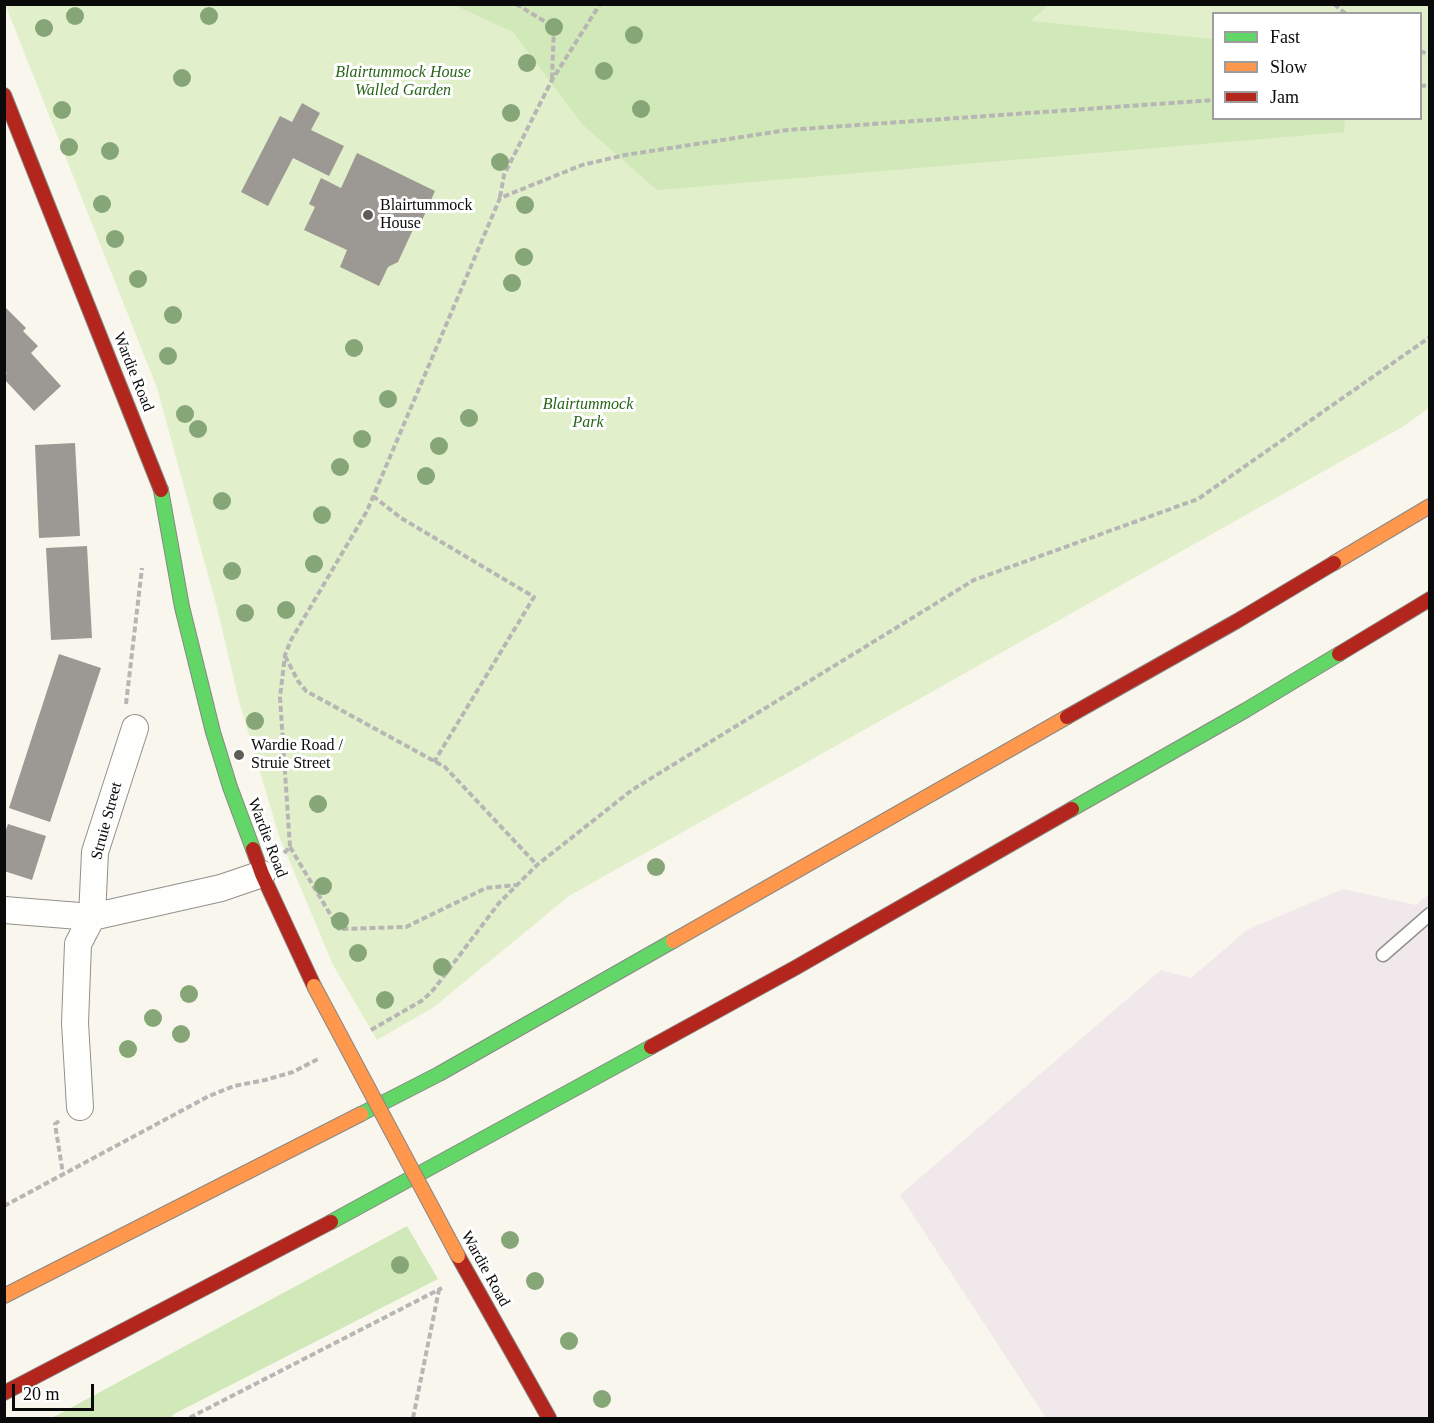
<!DOCTYPE html>
<html>
<head>
<meta charset="utf-8">
<style>
	body { margin:0 }
	#map { position:relative; width:1434px; height:1423px; overflow:hidden; background:#f9f6ed; font-family:Georgia,serif }
	canvas { display:block }
	.frame { position:absolute; inset:0; border:6px solid #0a0a0a; pointer-events:none }
	.legend { position:absolute; left:1212px; top:12px; width:210px; height:108px; box-sizing:border-box; background:#fff; border:2px solid #9d9d9d; margin:0; padding:8px 10px; list-style:none; font-size:18px; color:#0a0a0a }
	.legend li { display:flex; align-items:center; gap:12px; height:30px }
	.legend b { width:30px; border:2px solid #9d9d9d }
	.scale { position:absolute; left:12px; top:1384px; width:82px; height:27px; box-sizing:border-box; border:3px solid #0a0a0a; border-top:0; padding-left:8px; font-size:18px; line-height:21px; white-space:nowrap; color:#0a0a0a; -webkit-text-stroke:4px #fff; paint-order:stroke }
</style>
</head>
<body>
<div id="map">
<canvas width="1434" height="1423"></canvas>
<div class="frame"></div>
<ul class="legend">
<li><b style="height:8px;background:#63d668"></b>Fast</li>
<li><b style="height:8px;background:#ff974d"></b>Slow</li>
<li><b style="height:8px;background:#b3261e"></b>Jam</li>
</ul>
<div class="scale">20 m</div>
</div>
<script>
const context = document.querySelector('canvas').getContext('2d');
context.lineJoin = 'round';
function fill(path, color) { context.fillStyle = color; context.fill(path, 'evenodd'); }
const shape = rows => new Path2D(rows.map(r => 'M' + r).join(''));
function trace(path, color, width, dash) { context.strokeStyle = color; context.lineWidth = width; context.lineCap = dash ? 'butt' : 'round'; context.setLineDash(dash || []); context.stroke(path); }
function drawText(font, color, halo, rows, align = 'center') {
  context.font = font + ' Georgia,serif'; context.lineWidth = 6; context.setLineDash([]); context.textBaseline = 'middle'; context.strokeStyle = halo; context.fillStyle = color; for (const [text, x, y, turn = 0] of rows) {
    context.save(); context.translate(x, y); context.rotate((+turn || 0) * Math.PI / 180); context.textAlign = isNaN(turn) ? turn : align; if (halo) context.strokeText(text, 0, 0); context.fillText(text, 0, 0); context.restore();
  }
}
fill(shape([
	[1343,889,1416,905,1429,894,1429,1418,1046,1418,900,1195,1161,970,1191,978,1247,930]
]), '#f0e8eb');
fill(shape([
	[5,4,1429,5,1429,408,1404,426,569,896,434,1007,377,1040,333,965,279,836,239,701,217,608,157,388],
	[1214,14,1420,14,1420,118,1214,118]
]), '#e1f0cb');
fill(shape([
	[454,5,1049,5,1030,21,1213,39,1214,118,1345,119,1344,132,657,190,582,124,513,32],
	[407,1226,438,1279,174,1414,170,1418,52,1418]
]), '#d1e8b8');
fill(shape([
	[302,103,320,113,311,130,344,146,329,176,293,158,268,206,241,192,280,116,292,122],
	[357,153,435,191,420,225,416,223,398,262,388,267,379,286,340,267,347,250,304,230,315,207,309,204,321,178,341,188],
	[4,306,26,328,23,331,38,346,31,353,61,386,34,411,4,379,4,375,7,373,4,370],
	[75,443,80,536,39,538,35,445],
	[87,546,92,638,51,640,46,548],
	[59,654,101,668,50,822,9,808],
	[8,824,46,836,32,880,4,871,4,835]
]), '#9c9893');
const lane = shape([
	[1383,955,1430,914]
]);
const street = shape([
	[4,910,92,917,221,888,262,874],
	[80,1107,75,1023,78,944,92,917,95,852,135,728]
]);
const fast = shape([
	[161,490,182,607,213,732,230,787,253,849],
	[1072,809,1246,710,1339,654],
	[361,1114,439,1074,673,941],
	[331,1222,651,1047]
]);
const slow = shape([
	[1334,563,1430,506],
	[673,941,1067,717],
	[4,1296,361,1114]
]);
const jam = shape([
	[4,95,161,490],
	[1339,654,1430,599],
	[1067,717,1237,621,1334,563],
	[253,849,262,874,314,986],
	[651,1047,795,968,1072,809],
	[458,1256,549,1418],
	[4,1393,331,1222]
]);
trace(lane, '#92908c', 15);
trace(street, '#92908c', 28);
trace(fast, '#888783', 16);
trace(slow, '#888783', 16);
trace(jam, '#888783', 16);
trace(shape([
	[516,4,554,27,552,79],
	[1334,4,1346,14],
	[1420,51,1430,55],
	[1420,86,1430,85],
	[500,197,504,175,552,80,600,4],
	[373,496,401,518,534,597,434,762],
	[285,656,298,681,306,691,445,767,537,865],
	[126,704,142,568],
	[290,847,339,929,406,927,486,888,516,885],
	[284,853,290,847,280,697,285,655,291,640,367,511,500,198,582,165,625,155,787,130,1214,100],
	[371,1030,423,1000,434,989,499,903,537,865,632,790,974,580,1198,499,1430,337],
	[59,1121,55,1124,63,1174],
	[4,1206,209,1096,234,1086,265,1080,293,1072,320,1058],
	[192,1418,191,1417,442,1288],
	[413,1418,439,1290]
]), '#b7b6b5', 4, [6, 3]);
trace(lane, '#fefefc', 12);
trace(street, '#fefefc', 26);
trace(fast, '#63d668', 14);
trace(slow, '#ff974d', 14);
trace(jam, '#b3261e', 14);
const slowBridge = shape([
	[314,986,458,1256]
]);
trace(slowBridge, '#888783', 16, []);
trace(slowBridge, '#ff974d', 14);
context.fillStyle = '#86a678';
for (const [x, y] of [
	[75,16],
	[209,16],
	[554,27],
	[44,28],
	[634,35],
	[527,63],
	[604,71],
	[182,78],
	[641,109],
	[62,110],
	[511,113],
	[69,147],
	[110,151],
	[500,162],
	[102,204],
	[525,205],
	[115,239],
	[524,257],
	[138,279],
	[512,283],
	[173,315],
	[354,348],
	[168,356],
	[388,399],
	[185,414],
	[469,418],
	[198,429],
	[362,439],
	[439,446],
	[340,467],
	[426,476],
	[222,501],
	[322,515],
	[314,564],
	[232,571],
	[286,610],
	[245,613],
	[255,721],
	[318,804],
	[656,867],
	[323,886],
	[340,921],
	[358,953],
	[442,967],
	[189,994],
	[385,1000],
	[153,1018],
	[181,1034],
	[128,1049],
	[510,1240],
	[400,1265],
	[535,1281],
	[569,1341],
	[602,1399]
]) { context.beginPath(); context.arc(x, y, 9, 0, 2 * Math.PI); context.fill(); }
for (const [x, y, r, color] of [
	[368,215,6,"#5e5d59"],
	[239,755,6,"#5e5d59"]
]) { const dot = new Path2D(); dot.arc(x, y, r, 0, 2 * Math.PI); context.fillStyle = color; context.fill(dot); trace(dot, '#fff', 2); }
drawText('italic 16px', '#286418', '#fff', [
	["Blairtummock House",403,73],
	["Walled Garden",403,91],
	["Blairtummock",588,405],
	["Park",588,423]
]);
drawText('16px', '#0a0a0a', '#fff', [
	["Blairtummock",380,206],
	["House",380,224],
	["Wardie Road /",251,746],
	["Struie Street",251,764]
], 'left');
drawText('16px', '#0a0a0a', '#fff', [
	["Wardie Road",133,372,68],
	["Struie Street",107,821,-75],
	["Wardie Road",267,838,69],
	["Wardie Road",485,1269,61]
]);
</script>
</body>
</html>
